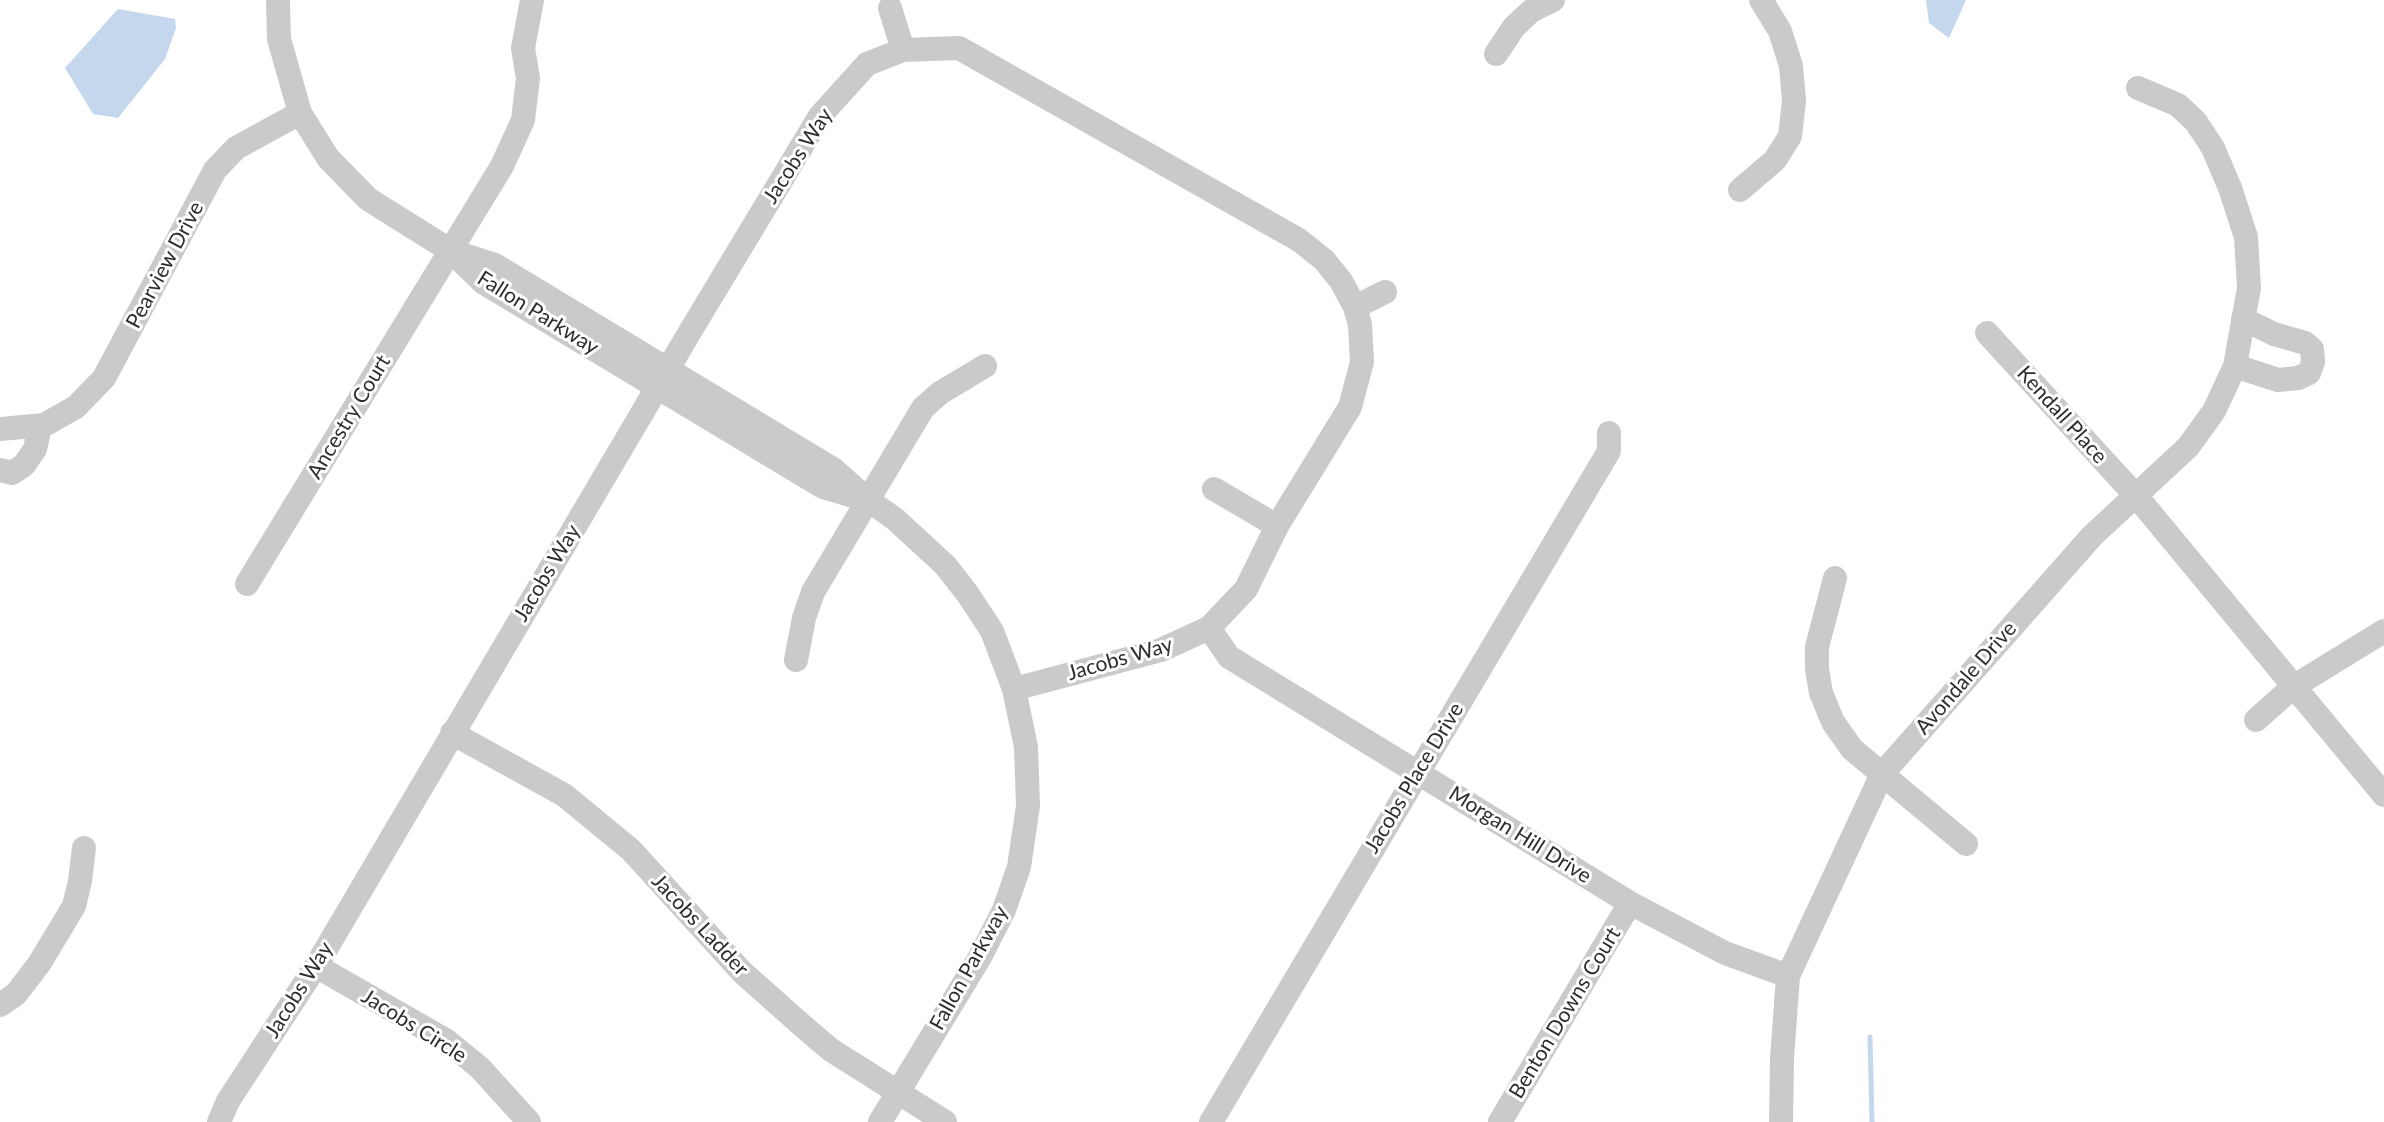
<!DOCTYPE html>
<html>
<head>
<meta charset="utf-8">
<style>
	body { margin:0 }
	canvas { display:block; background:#fff }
</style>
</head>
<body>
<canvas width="2384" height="1122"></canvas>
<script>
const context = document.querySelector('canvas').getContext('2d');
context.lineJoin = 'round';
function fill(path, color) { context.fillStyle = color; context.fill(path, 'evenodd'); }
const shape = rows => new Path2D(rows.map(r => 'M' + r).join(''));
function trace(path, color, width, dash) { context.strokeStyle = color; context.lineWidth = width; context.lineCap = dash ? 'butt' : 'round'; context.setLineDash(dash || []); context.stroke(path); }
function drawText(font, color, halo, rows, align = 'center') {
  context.font = font + ' Lato,sans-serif'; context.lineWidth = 6; context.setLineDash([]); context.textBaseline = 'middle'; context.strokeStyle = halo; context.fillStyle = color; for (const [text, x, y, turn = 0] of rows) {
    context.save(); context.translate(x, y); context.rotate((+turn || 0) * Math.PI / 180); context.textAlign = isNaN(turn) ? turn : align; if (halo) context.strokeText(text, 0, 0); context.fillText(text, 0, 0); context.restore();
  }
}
fill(shape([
	[1926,0,1966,0,1949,38,1929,23],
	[118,9,175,19,176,28,165,59,118,118,93,114,65,68]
]), '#c4d7ec');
trace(shape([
	[1870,1037,1872,1122]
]), '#c4d7ec', 5);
trace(shape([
	[278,0,279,39,300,113,328,158,368,199,451,251,495,265,833,469,868,500,895,519,945,565,967,593,992,631,1014,689,1026,747,1028,806,1019,867,1004,910,980,957,880,1122],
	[890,8,903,50],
	[1496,54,1514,27,1531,11,1553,0],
	[1740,190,1775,160,1790,136,1794,101,1791,66,1780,31,1761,0],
	[457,257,484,283,823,487,860,498],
	[1355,307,1385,292],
	[1987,333,2137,497,2384,795],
	[2235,366,2278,380,2298,378,2309,373,2313,362,2312,349,2305,343,2274,334,2243,319],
	[0,429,44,425,76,407,104,378,215,170,236,148,300,113],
	[0,470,12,473,24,465,35,449,40,427],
	[1214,489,1277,526],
	[1835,578,1817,647,1817,669,1821,693,1833,722,1852,749,1966,844],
	[247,584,502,166,523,120,528,78,523,48,532,0],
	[1209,628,1229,657,1630,903,1725,953,1788,976],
	[796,660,804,618,813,592,923,408,940,393,985,366],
	[2256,720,2293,687,2384,631],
	[452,733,564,795,631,850,742,972,805,1028,831,1050,945,1122],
	[316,966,447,1041,480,1068,529,1122],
	[0,1005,16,994,39,964,74,906,80,881,84,848],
	[219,1122,228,1101,316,966,691,330,820,116,867,64,903,50,959,48,1299,240,1324,260,1341,281,1355,307,1360,325,1362,362,1350,407,1277,526,1246,589,1209,628,1161,650,1014,689],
	[1211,1122,1609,451,1609,433],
	[1500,1122,1630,903],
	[1781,1122,1782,1059,1788,976,1882,774,2092,536,2188,447,2214,411,2235,366,2249,288,2246,237,2230,188,2213,148,2196,122,2178,105,2138,88]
]), '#cacaca', 24);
drawText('21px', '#2d2d2d', '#fff', [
	["Jacobs Way",798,156,-57],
	["Pearview Drive",165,265,-62],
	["Fallon Parkway",538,313,32],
	["Kendall Place",2062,415,48],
	["Ancestry Court",349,417,-59],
	["Jacobs Way",547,573,-59],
	["Jacobs Way",1120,659,-16],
	["Avondale Drive",1966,678,-49],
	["Jacobs Place Drive",1414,778,-59],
	["Morgan Hill Drive",1520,835,32],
	["Jacobs Ladder",700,925,47],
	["Fallon Parkway",969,968,-61],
	["Jacobs Way",299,990,-58],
	["Benton Downs Court",1565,1013,-59],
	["Jacobs Circle",414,1026,32]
]);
</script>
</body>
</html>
